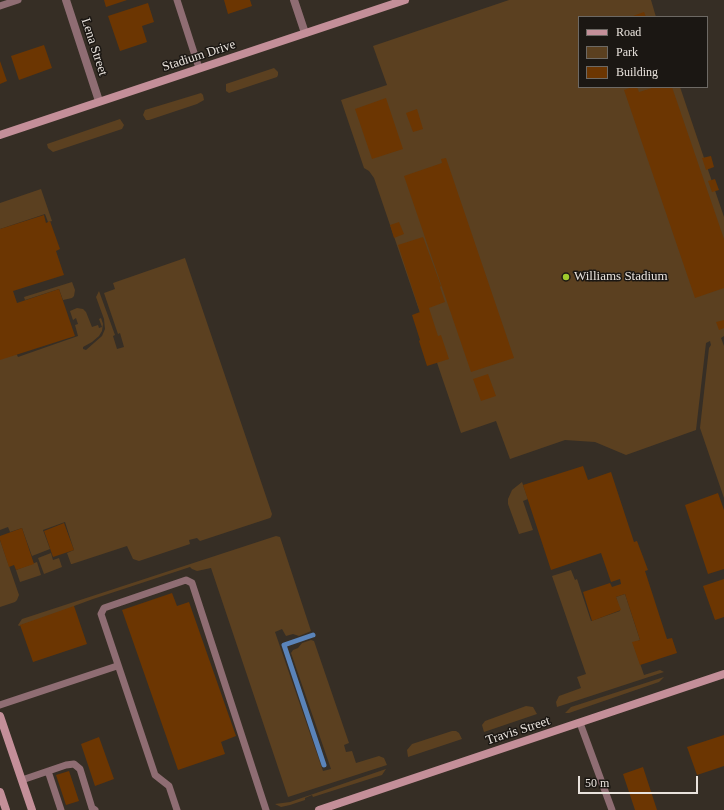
<!DOCTYPE html>
<html>
<head>
<meta charset="utf-8">
<style>
	body { margin:0 }
	#map { position:relative; width:724px; height:810px; overflow:hidden; background:#362e25; font-family:"Times New Roman",serif }
	canvas { display:block }
	.legend { position:absolute; left:578px; top:16px; width:130px; height:72px; box-sizing:border-box; background:#1b1713; border:1px solid #6d6964; margin:0; padding:5px 7px; list-style:none; font-size:12px; color:#e9e3dd }
	.legend li { display:flex; align-items:center; gap:8px; height:20px }
	.legend b { width:20px; border:1px solid #6d6964 }
	.scale { position:absolute; left:578px; top:776px; width:120px; height:18px; box-sizing:border-box; border:2px solid #e9e3dd; border-top:0; padding-left:5px; font-size:12px; line-height:14px; white-space:nowrap; color:#e9e3dd; -webkit-text-stroke:3px #1b1713; paint-order:stroke }
</style>
</head>
<body>
<div id="map">
<canvas width="724" height="810"></canvas>
<ul class="legend">
<li><b style="height:5px;background:#c48f99"></b>Road</li>
<li><b style="height:11px;background:#5b4020"></b>Park</li>
<li><b style="height:11px;background:#6c3602"></b>Building</li>
</ul>
<div class="scale">50 m</div>
</div>
<script>
const context = document.querySelector('canvas').getContext('2d');
context.lineJoin = 'round';
function fill(path, color) { context.fillStyle = color; context.fill(path, 'evenodd'); }
const shape = rows => new Path2D(rows.map(r => 'M' + r).join(''));
function trace(path, color, width, dash) { context.strokeStyle = color; context.lineWidth = width; context.lineCap = dash ? 'butt' : 'round'; context.setLineDash(dash || []); context.stroke(path); }
function drawText(font, color, halo, rows, align = 'center') {
  context.font = font + ' "Times New Roman",serif'; context.lineWidth = 3; context.setLineDash([]); context.textBaseline = 'middle'; context.strokeStyle = halo; context.fillStyle = color; for (const [text, x, y, turn = 0] of rows) {
    context.save(); context.translate(x, y); context.rotate((+turn || 0) * Math.PI / 180); context.textAlign = isNaN(turn) ? turn : align; if (halo) context.strokeText(text, 0, 0); context.fillText(text, 0, 0); context.restore();
  }
}
fill(shape([
	[509,0,651,0,656,17,579,17,579,87,680,87,724,217,724,336,721,338,724,346,724,498,700,428,709,348,711,345,710,341,706,343,696,430,626,455,595,442,565,440,510,459,496,421,461,433,374,178,369,171,364,168,341,100,387,85,373,46],
	[274,68,278,72,278,75,277,77,229,93,226,91,226,84],
	[201,93,203,95,204,100,197,104,149,120,146,120,143,115,145,110],
	[120,119,124,125,122,129,53,152,48,148,47,144],
	[41,189,52,221,48,222,45,214,0,229,0,203],
	[185,258,272,514,271,517,270,518,200,541,197,538,189,540,190,544,139,561,133,559,127,546,72,564,71,564,67,553,74,550,65,522,43,530,50,549,32,556,22,528,10,532,8,527,0,530,0,359,16,353,18,357,78,336,75,325,78,324,76,318,73,320,70,311,77,308,83,309,86,312,92,327,98,325,99,328,102,327,99,319,101,318,103,324,102,331,99,336,92,342,83,347,83,349,86,350,102,336,105,329,104,319,96,297,99,291,115,335,113,336,117,349,124,347,120,333,118,334,104,293,115,289,113,283],
	[72,282,75,290,74,296,72,298,63,300,59,289,25,300,24,297],
	[522,482,528,499,523,501,533,530,519,534,508,504,508,499,512,490],
	[276,536,280,537,311,631,309,632,299,636,293,634,286,636,282,629,275,632,323,771,331,769,291,653,293,650,298,648,302,643,311,640,314,641,349,743,344,745,346,752,352,751,356,763,379,756,384,758,387,765,288,797,211,568,197,571,192,569,190,567,93,599,74,606,74,608,19,626,18,625,22,619],
	[0,540,19,595,17,600,15,602,0,607],
	[51,553,53,560,59,558,62,567,44,574,38,558],
	[37,562,41,575,20,582,16,570],
	[571,570,575,580,577,579,591,621,620,611,616,597,625,594,640,640,633,643,644,675,660,670,664,672,557,707,556,702,559,696,581,688,577,677,586,674,552,576],
	[664,677,659,682,569,713,565,713,571,707],
	[526,706,533,707,537,714,484,732,482,725,485,721],
	[452,731,456,731,459,733,462,739,408,757,407,750,412,744],
	[386,769,382,775,313,797,312,795,305,798,305,800,290,805,281,807,275,804,290,802]
]), '#5b4020');
trace(shape([
	[313,635,284,645,324,765]
]), '#5a84ba', 5);
fill(shape([
	[104,0,127,0,106,7],
	[224,0,250,0,252,6,228,14],
	[148,3,154,22,142,26,147,42,120,51,108,16],
	[644,12,646,17,630,17],
	[44,45,52,68,19,80,11,56],
	[0,61,7,81,0,84],
	[632,87,637,87,639,92,655,87,672,87,724,239,724,288,695,298,624,90],
	[386,98,403,149,372,159,355,109],
	[417,109,423,129,413,132,406,113],
	[711,156,714,167,706,170,702,158],
	[446,158,514,358,471,372,404,176,442,163,441,159],
	[715,179,719,190,712,192,708,181],
	[44,215,46,223,50,221,60,249,56,251,64,275,13,291,17,303,59,289,75,336,0,360,0,229],
	[399,222,404,234,394,238,390,225],
	[423,237,441,286,440,287,445,302,429,308,438,336,441,335,449,359,427,366,419,341,420,340,412,315,420,312,398,245],
	[724,320,724,328,719,330,716,322],
	[488,374,496,396,481,401,473,379],
	[583,466,588,480,611,472,634,542,637,541,648,570,645,571,667,639,672,638,677,653,640,665,632,642,640,640,625,594,616,597,621,610,592,621,583,592,610,583,612,587,621,584,620,579,611,582,601,553,551,570,523,485],
	[718,493,724,510,724,569,708,574,685,505],
	[64,523,74,550,53,557,44,531],
	[22,528,34,564,16,570,14,565,9,567,0,540,0,536],
	[724,579,724,617,715,620,703,586],
	[172,593,177,606,189,602,236,736,221,742,225,754,178,770,122,610],
	[74,606,87,644,33,662,20,625],
	[724,735,724,766,697,775,687,747],
	[99,737,114,779,95,786,81,744],
	[643,767,657,810,635,810,623,774],
	[69,771,79,801,66,805,56,775]
]), '#6c3602');
trace(shape([
	[177,0,199,68],
	[0,6,18,0],
	[0,705,117,666],
	[580,723,612,810],
	[48,771,61,810],
	[22,780,66,765,74,764,80,769,92,808,95,810],
	[177,810,169,786,155,775,101,614,104,608,186,580,192,583,266,810]
]), '#8f6d73', 7);
trace(shape([
	[66,0,99,101],
	[294,0,305,33]
]), '#8f6d73', 8);
trace(shape([
	[0,135,405,0],
	[0,716,32,810],
	[0,792,6,810],
	[319,810,724,674]
]), '#c48f99', 8);
for (const [x, y, r, color] of [
	[566,277,4,"#9fca2d"]
]) { const dot = new Path2D(); dot.arc(x, y, r, 0, 2 * Math.PI); context.fillStyle = color; context.fill(dot); trace(dot, '#1b1713', 1.5); }
drawText('13px', '#e9e3dd', '#1b1713', [
	["Lena Street",94,47,72],
	["Stadium Drive",199,56,-18],
	["Travis Street",518,731,-18]
]);
drawText('13px', '#e9e3dd', '#1b1713', [
	["Williams Stadium",574,277]
], 'left');
</script>
</body>
</html>
